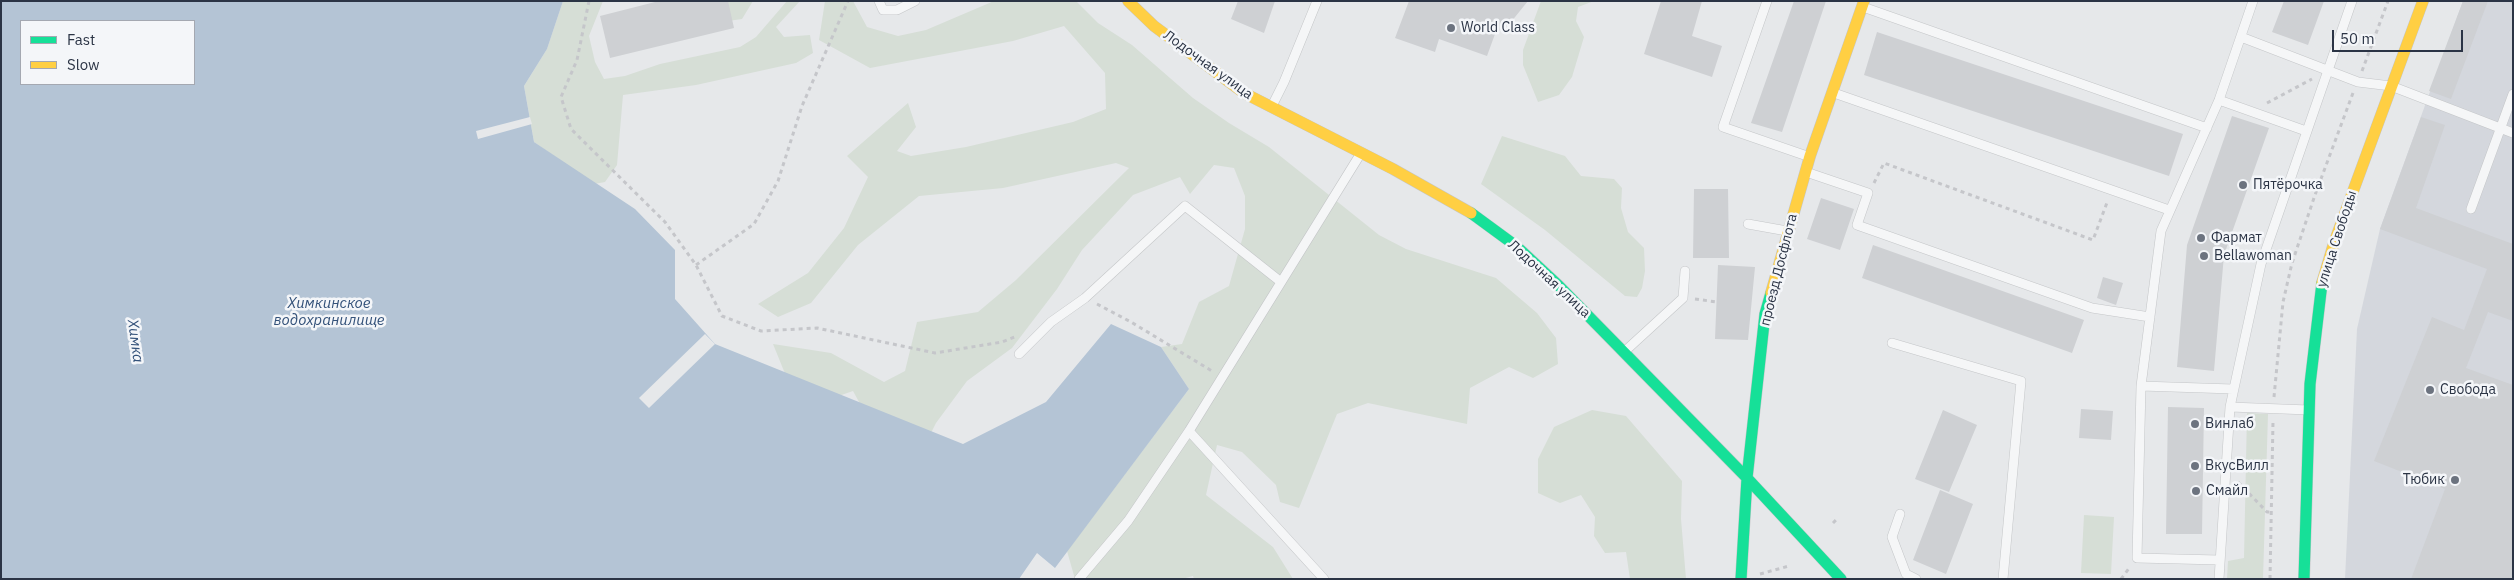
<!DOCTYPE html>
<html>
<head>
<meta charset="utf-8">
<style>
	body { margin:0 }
	#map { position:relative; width:2514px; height:580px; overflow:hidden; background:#e6e8ea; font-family:"IBM Plex Sans",sans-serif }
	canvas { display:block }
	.frame { position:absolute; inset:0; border:2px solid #2b3445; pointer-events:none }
	.legend { position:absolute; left:20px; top:20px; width:175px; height:65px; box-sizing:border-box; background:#f4f6f9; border:1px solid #a4a8b1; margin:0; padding:6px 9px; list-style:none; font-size:15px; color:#2b3445 }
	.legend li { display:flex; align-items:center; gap:10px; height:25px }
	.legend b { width:25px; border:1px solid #a4a8b1 }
	.scale { position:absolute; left:2332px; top:30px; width:131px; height:22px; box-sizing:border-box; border:2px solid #2b3445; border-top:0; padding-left:6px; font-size:15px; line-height:18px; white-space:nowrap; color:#2b3445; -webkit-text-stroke:4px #f4f6f9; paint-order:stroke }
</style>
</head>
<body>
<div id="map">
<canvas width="2514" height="580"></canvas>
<div class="frame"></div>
<ul class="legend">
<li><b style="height:6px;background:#16e098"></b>Fast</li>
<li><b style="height:6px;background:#ffcf43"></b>Slow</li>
</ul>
<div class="scale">50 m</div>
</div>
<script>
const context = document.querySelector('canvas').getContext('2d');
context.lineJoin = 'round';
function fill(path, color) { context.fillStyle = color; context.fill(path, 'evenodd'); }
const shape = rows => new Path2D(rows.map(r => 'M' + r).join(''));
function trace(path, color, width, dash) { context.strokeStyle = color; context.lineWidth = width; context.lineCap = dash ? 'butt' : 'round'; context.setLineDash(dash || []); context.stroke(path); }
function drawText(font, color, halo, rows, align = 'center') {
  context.font = font + ' "IBM Plex Sans",sans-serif'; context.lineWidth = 5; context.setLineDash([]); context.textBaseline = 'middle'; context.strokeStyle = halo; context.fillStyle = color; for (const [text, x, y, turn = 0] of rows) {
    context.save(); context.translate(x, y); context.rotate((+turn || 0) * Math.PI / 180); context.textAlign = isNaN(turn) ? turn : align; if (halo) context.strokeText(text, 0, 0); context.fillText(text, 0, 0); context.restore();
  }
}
fill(shape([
	[2463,1,2513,1,2513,579,2345,579,2357,329,2380,229]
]), '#d4d7dd');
fill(shape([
	[563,1,603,1,589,36,595,62,604,79,625,76,660,64,740,47,756,37,787,1,800,1,776,27,784,37,810,35,813,53,796,63,696,85,623,95,617,165,605,182,594,184,534,142,524,86,547,49],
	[720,1,753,1,742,19,728,21],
	[825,1,853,1,867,27,898,36,926,30,994,1,1076,1,1098,23,1132,45,1193,98,1229,123,1269,147,1379,235,1406,249,1496,278,1537,313,1556,338,1558,364,1533,378,1509,367,1470,388,1467,424,1368,403,1337,414,1299,508,1280,502,1276,485,1242,452,1217,445,1206,495,1273,547,1293,579,1194,579,1193,576,1182,579,1075,579,1067,551,1189,389,1161,347,1182,344,1199,302,1229,286,1245,229,1245,196,1234,168,1214,165,1190,194,1180,177,1133,195,1082,250,1057,289,1012,348,967,381,936,423,924,447,864,411,853,391,824,401,786,376,773,344,831,353,884,382,905,371,917,322,978,312,1016,280,1129,168,1116,163,1003,188,919,196,858,245,811,303,778,317,758,304,808,273,844,228,868,177,847,156,908,103,916,127,897,151,911,156,966,147,1073,122,1106,109,1105,73,1064,26,1013,41,870,68,819,40],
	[1541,1,1594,1,1578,7,1576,21,1584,37,1572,77,1559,95,1538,102,1523,65,1523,50],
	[1502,136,1565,156,1581,176,1614,179,1622,188,1621,208,1628,232,1644,248,1645,271,1642,288,1637,297,1625,296,1545,230,1481,184],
	[1592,410,1626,416,1682,481,1681,519,1686,579,1630,579,1626,552,1605,553,1594,536,1595,517,1581,495,1560,503,1538,493,1538,459,1554,427],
	[2247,413,2268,414,2263,579,2227,579,2228,561,2244,558],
	[2084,515,2114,517,2111,574,2081,573]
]), '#d6ded6');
fill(shape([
	[1,1,563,1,547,49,524,86,534,142,635,209,675,250,675,299,715,344,963,444,1046,402,1111,324,1161,347,1189,389,1055,568,1037,553,1019,579,1,579],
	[21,21,194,21,194,84,21,84]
]), '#b4c4d5');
fill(shape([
	[530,117,532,124,478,139,476,131],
	[705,334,715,344,649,408,639,398]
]), '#e6e8ea');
fill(shape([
	[659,1,728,1,734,28,610,58,600,16],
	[1238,1,1275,1,1264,33,1231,19],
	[1409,1,1528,1,1511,22,1495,34,1487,56,1439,39,1435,52,1395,38],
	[1661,1,1702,1,1692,36,1722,46,1712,77,1644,54],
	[1794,1,1826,1,1782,132,1751,123],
	[2284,1,2324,1,2308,45,2272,32],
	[2463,1,2488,1,2451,99,2429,91],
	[1877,32,2183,134,2169,176,1864,75],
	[2232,116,2269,128,2224,255,2214,371,2177,367,2187,245],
	[2421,117,2445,125,2416,208,2513,244,2513,321,2488,312,2466,368,2513,385,2513,579,2411,579,2445,489,2374,461,2432,317,2464,330,2487,269,2380,229],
	[1694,189,1728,189,1729,258,1693,258],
	[1821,198,1854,209,1840,250,1807,239],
	[1873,245,2084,320,2072,353,1862,278],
	[1718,265,1755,267,1748,340,1715,339],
	[2103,277,2123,283,2116,305,2097,298],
	[2168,407,2204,408,2202,534,2166,534],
	[2081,409,2113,411,2111,440,2079,438],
	[1943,410,1977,425,1949,492,1915,479],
	[1940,490,1973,504,1946,574,1913,560]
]), '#ced0d3');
const lane = shape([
	[879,1,883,10,897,10,915,1],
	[1767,1,1723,127,1807,156],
	[1863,7,2207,128],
	[2241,37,2358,82,2391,86,2513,133],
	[1834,93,2169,210],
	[2219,100,2306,131],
	[1272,106,1284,82,1317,1],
	[1806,172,1868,193,1857,225,2092,308,2150,317],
	[2471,209,2513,94],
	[1748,224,1787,231],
	[1892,343,2021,381,2003,579],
	[1624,352,1683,298,1685,271],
	[1019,354,1051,322,1085,298,1185,206,1281,282],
	[2141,386,2137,558,2219,560],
	[2233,389,2141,386,2161,231,2219,100,2253,1],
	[2230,407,2309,410],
	[1189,431,1324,579],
	[1900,514,1892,537,1906,574,1916,579],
	[1079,579,1128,521,1189,431,1361,153],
	[2219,579,2230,407,2261,264,2352,1]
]);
const fast = shape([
	[1471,213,1516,246,1559,286,1747,478,1841,579],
	[1741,579,1747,478,1765,314,1771,293],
	[2304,579,2310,384,2322,283]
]);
const slow = shape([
	[1128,1,1154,26,1244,93,1393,169,1471,213],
	[2322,283,2334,243,2423,1],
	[1771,293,1810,156,1864,1]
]);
trace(lane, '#c4c6c8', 10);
trace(fast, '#c4c6c8', 12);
trace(slow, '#c4c6c8', 12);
trace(shape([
	[589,1,577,60,561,97,571,129,665,222,696,265,722,316,761,331,817,328,935,353,1002,342,1017,336],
	[2362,71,2388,1],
	[2267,103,2312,79],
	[1874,183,1884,163,2093,240,2108,200],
	[696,265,754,224,778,181,802,106,848,1],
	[1695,299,1717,302],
	[1097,304,1131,322,1212,371],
	[2274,397,2283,302,2292,263,2315,195,2353,93],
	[2238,482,2267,512,2272,512],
	[1833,523,1838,518],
	[1760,574,1789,566],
	[2121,579,2130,567],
	[2270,579,2273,421]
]), '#c5c6ca', 3, [4, 4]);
trace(lane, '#f5f6f7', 9);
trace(fast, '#16e098', 11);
trace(slow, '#ffcf43', 11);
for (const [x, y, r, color] of [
	[1451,28,5,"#6c737f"],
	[2243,185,5,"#6c737f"],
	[2201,238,5,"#6c737f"],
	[2204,256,5,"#6c737f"],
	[2430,390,5,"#6c737f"],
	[2195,424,5,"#6c737f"],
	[2195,466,5,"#6c737f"],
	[2455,480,5,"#6c737f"],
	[2196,491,5,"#6c737f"]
]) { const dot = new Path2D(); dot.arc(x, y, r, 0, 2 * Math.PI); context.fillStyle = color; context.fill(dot); trace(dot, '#f4f6f9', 2); }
drawText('14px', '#2b3445', '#f4f6f9', [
	["World Class",1461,28],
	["Пятёрочка",2253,185],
	["Фармат",2211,238],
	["Bellawoman",2214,256],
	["Свобода",2440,390],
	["Винлаб",2205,424],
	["ВкусВилл",2205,466],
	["Тюбик",2445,480,"right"],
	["Смайл",2206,491]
], 'left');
drawText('14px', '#2b3445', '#f4f6f9', [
	["Лодочная улица",1208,65,36],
	["улица Свободы",2337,239,-72],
	["проезд Досфлота",1779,270,-76],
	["Лодочная улица",1549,279,43]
]);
drawText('italic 15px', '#34527a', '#f4f6f9', [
	["Химкинское",329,304],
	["водохранилище",329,321],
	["Химка",135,341,82]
]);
</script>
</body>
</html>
